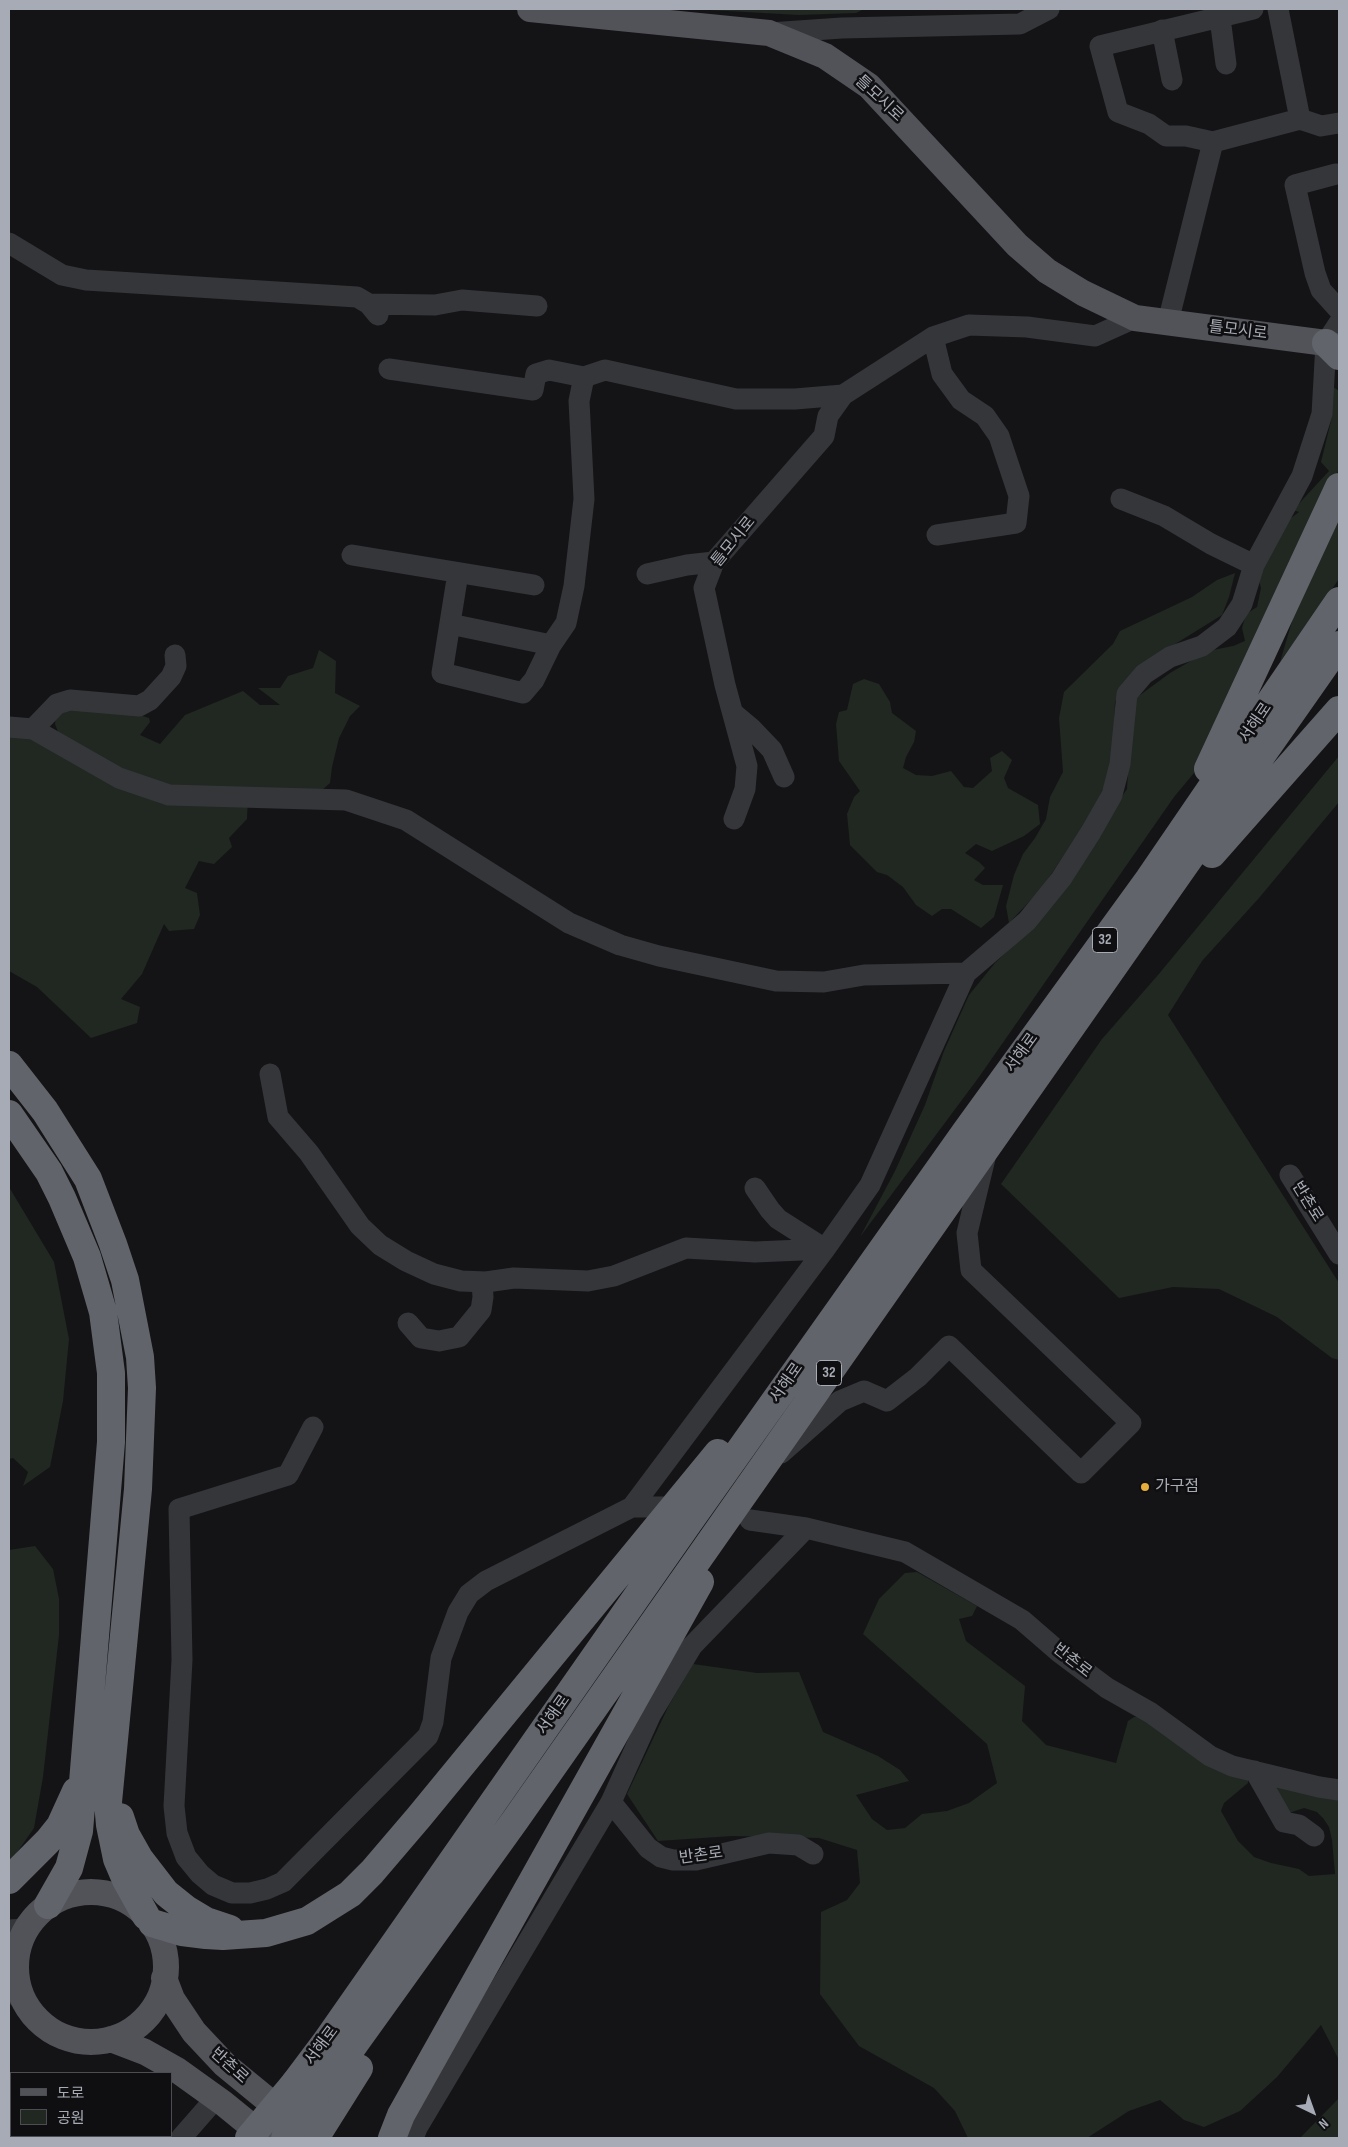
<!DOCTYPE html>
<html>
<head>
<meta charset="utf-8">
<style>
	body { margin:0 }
	#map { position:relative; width:1348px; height:2147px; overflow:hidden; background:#141416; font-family:"Sofia Sans Condensed","Noto Sans KR",sans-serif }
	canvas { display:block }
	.frame { position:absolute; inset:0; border:10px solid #a7abb5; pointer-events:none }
	.legend { position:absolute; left:10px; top:2072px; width:162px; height:65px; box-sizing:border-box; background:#0f0f11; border:1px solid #4c4d53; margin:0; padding:6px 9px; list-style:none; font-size:15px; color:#a7abb5 }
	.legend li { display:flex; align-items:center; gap:10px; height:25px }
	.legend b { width:25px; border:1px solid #4c4d53 }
	.north { position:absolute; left:1288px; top:2087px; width:50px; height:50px; -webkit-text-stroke:4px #0f0f11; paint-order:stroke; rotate:138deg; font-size:14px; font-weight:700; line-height:20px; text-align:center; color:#a7abb5 }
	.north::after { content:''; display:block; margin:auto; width:18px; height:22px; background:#a7abb5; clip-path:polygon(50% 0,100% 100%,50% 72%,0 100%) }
</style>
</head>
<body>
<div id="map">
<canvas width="1348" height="2147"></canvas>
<div class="frame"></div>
<ul class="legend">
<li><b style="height:6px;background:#515359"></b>도로</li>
<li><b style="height:14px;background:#202821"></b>공원</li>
</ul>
<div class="north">N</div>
</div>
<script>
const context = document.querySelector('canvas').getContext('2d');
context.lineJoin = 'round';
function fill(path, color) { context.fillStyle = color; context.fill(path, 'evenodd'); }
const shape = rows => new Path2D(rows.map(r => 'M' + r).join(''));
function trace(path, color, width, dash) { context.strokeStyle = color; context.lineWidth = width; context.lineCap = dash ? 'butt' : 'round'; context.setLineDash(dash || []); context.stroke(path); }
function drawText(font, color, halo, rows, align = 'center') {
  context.font = font + ' "Sofia Sans Condensed","Noto Sans KR",sans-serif'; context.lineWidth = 5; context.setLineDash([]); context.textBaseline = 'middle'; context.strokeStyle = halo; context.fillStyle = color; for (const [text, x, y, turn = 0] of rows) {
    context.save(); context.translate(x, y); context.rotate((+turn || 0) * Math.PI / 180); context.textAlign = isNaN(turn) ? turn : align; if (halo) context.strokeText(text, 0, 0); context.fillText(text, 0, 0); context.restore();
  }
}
fill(shape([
	[691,9,864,9,856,13,799,15],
	[1332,386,1339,391,1339,468,1336,477,1270,621,1194,773,1174,797,979,1077,860,1237,895,1171,925,1105,944,1051,969,995,995,963,1037,922,1127,789,1132,710,1136,698,1170,673,1208,651,1233,646,1245,641,1242,628,1246,614,1257,607,1261,588,1258,577,1281,534,1291,518,1299,512,1293,510,1329,471,1321,462,1332,417],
	[1339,519,1339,579,1280,662,1293,618],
	[1235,573,1229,597,1222,615,1151,659,1123,687,1115,702,1113,754,1104,787,1092,813,1042,888,1009,923,1006,906,1014,875,1023,854,1035,838,1046,819,1050,797,1063,772,1059,718,1064,692,1113,644,1120,631,1192,597,1217,580],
	[319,650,336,661,335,693,360,706,350,716,339,738,332,767,330,783,311,800,248,798,247,819,229,838,232,847,214,864,199,861,185,888,197,893,200,915,194,929,169,931,164,924,142,974,121,999,140,1007,137,1023,91,1038,37,987,9,971,9,727,58,732,55,724,56,715,61,709,130,712,149,718,150,722,140,735,160,744,185,715,243,691,260,705,280,705,258,688,280,688,288,676,313,668],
	[864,679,879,684,890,702,892,713,916,731,914,742,906,757,903,768,916,775,932,776,951,771,964,787,973,788,992,771,990,758,1002,751,1012,760,1004,778,1008,788,1038,805,1040,824,1024,836,992,851,976,844,965,853,979,862,985,868,974,880,983,885,1003,885,994,917,981,928,951,909,942,909,932,916,916,905,903,887,887,875,877,872,850,845,847,814,854,797,860,791,839,761,836,724,839,712,847,710,853,684],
	[1339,756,1339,802,1259,898,1202,961,1168,1015,1339,1283,1339,1360,1332,1358,1277,1317,1219,1289,1173,1287,1119,1298,1001,1184,1102,1039,1158,975],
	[9,1187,54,1262,69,1339,63,1401,50,1467,23,1486,28,1472,13,1458,9,1459],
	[35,1546,53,1569,59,1599,59,1635,43,1777,34,1828,9,1864,9,1550],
	[917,1572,977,1606,972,1616,959,1619,966,1641,1025,1686,1022,1721,1046,1745,1116,1763,1128,1721,1134,1717,1140,1717,1248,1778,1248,1783,1224,1803,1221,1811,1238,1841,1254,1857,1271,1863,1299,1869,1309,1876,1335,1874,1332,1840,1329,1827,1323,1818,1317,1812,1304,1808,1289,1813,1269,1774,1339,1790,1339,2060,1321,2025,1277,2077,1240,2111,1204,2127,1184,2120,1160,2100,1129,2111,1087,2138,968,2138,955,2111,934,2088,859,2046,820,1994,821,1912,847,1900,860,1883,857,1850,819,1838,732,1836,658,1841,627,1794,669,1705,693,1664,757,1673,799,1672,823,1732,878,1756,900,1770,909,1781,856,1795,872,1819,887,1830,905,1828,922,1814,947,1811,969,1803,997,1783,987,1744,863,1634,879,1599,905,1573],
	[1339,2098,1339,2138,1300,2138]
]), '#202821');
trace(shape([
	[1253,9,1100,46,1118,112,1149,124,1166,136,1186,136,1213,142,1300,119,1321,126,1339,123],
	[1278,9,1300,119],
	[1220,18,1226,64],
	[1162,30,1172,80],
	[769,33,842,28,1020,24,1049,9],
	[1336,174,1295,185,1315,273,1321,290,1339,310],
	[9,243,62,275,86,280,357,297,369,304,378,315],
	[369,304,435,305,462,300,537,306],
	[1168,322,1213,142],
	[933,337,942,374,961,400,985,416,999,436,1019,496,1016,523,937,535],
	[389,369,533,390,536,374,549,370,584,377],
	[1121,499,1164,516,1211,544,1254,565],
	[352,555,534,585],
	[458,573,442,673,523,693,534,680,551,645,566,623,574,586,584,499,579,401,584,377,605,370,736,399,795,399,843,395],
	[647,574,687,565,714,562],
	[450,624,551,645],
	[733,713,751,728,772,750,784,777],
	[9,727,33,729,119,778,169,795,346,800,406,820,569,923,620,945,659,956,776,981,824,982,864,975,966,973],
	[33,729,57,704,70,700,139,706,150,700,171,677,176,666,175,655],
	[734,819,745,789,747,766,725,685,704,588,714,562,824,436,828,416,843,395,933,337,969,325,1027,327,1095,336,1135,318],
	[270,1074,278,1117,309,1153,360,1226,380,1245,406,1261,434,1274,461,1281,486,1282,514,1278,588,1281,614,1276,686,1248,755,1252,825,1249],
	[1290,1175,1339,1254],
	[755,1188,770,1210,778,1219,825,1249],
	[408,1323,421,1338,439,1341,459,1337,481,1310,483,1297,482,1282],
	[313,1427,288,1475,179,1509,182,1660,174,1806,177,1833,186,1857,200,1874,213,1885,232,1893,250,1893,267,1889,283,1882,428,1736,433,1722,441,1658,458,1612,469,1594,486,1581,632,1507],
	[781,1453,840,1401,864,1391,887,1401,918,1377,949,1346,1081,1473,1131,1423,971,1270,967,1233,986,1154],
	[664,1507,632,1507,825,1249,870,1185,966,973,1027,921,1061,879,1091,832,1112,795,1120,764,1127,694,1144,674,1170,657,1202,646,1227,627,1242,604,1254,565,1302,476,1322,414,1326,343,1339,323],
	[750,1520,806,1528,905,1552,1022,1620,1059,1652,1107,1688,1151,1713,1210,1756,1232,1766,1319,1787,1339,1790],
	[1255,1771,1284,1822,1299,1825,1314,1836],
	[611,1802,648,1848,661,1857,673,1860,696,1860,769,1843,798,1845,813,1854],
	[9,1930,26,1929],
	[9,1988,26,2005],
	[181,2138,216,2098],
	[413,2138,417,2128,611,1802,651,1714,692,1646,806,1528]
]), '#35363a', 21);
trace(shape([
	[530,9,769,33,825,56,869,86,1017,245,1047,271,1083,293,1135,318,1326,343,1339,348],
	'16 1967a75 75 0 1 1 150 0a75 75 0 1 1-150 0Z',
	[164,1978,172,1999,194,2032,225,2065,292,2120],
	[111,2039,145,2052,177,2070,223,2103,266,2138]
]), '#515359', 26);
trace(shape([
	[1326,343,1339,356],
	[1208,769,1339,487],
	[1212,854,1339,710],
	[9,1065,45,1111,88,1179,113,1244,125,1280,140,1357,142,1388,138,1489,108,1802,110,1825,117,1859,126,1880,146,1916],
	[9,1114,49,1172,62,1198,87,1257,103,1312,111,1373,111,1442,79,1831,69,1868,48,1905],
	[120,1817,126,1835,139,1858,166,1893,186,1909,206,1921,230,1929],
	[9,1880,48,1841,60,1826,76,1791],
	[152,1923,182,1932,206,1935,223,1936,266,1933,307,1921,350,1894,372,1872,419,1817,718,1453],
	[295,2083,325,2043,689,1522,966,1131,1149,879,1339,601],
	[315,2099,516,1819,1339,645],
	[315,2138,359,2068],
	[392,2138,401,2115,700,1582]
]), '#62646b', 28);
trace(shape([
	[249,2138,295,2083],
	[285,2138,315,2099]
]), '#62646b', 28);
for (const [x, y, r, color] of [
	[1145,1487,5,"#e6af3c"]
]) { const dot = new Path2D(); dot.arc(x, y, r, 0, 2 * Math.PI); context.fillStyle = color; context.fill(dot); trace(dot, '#0f0f11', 2); }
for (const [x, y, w] of [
	[1105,940,25],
	[829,1373,25]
]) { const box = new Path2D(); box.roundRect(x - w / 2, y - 12.5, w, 25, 4); context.fillStyle = '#0f0f11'; context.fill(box); trace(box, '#a7abb5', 1); }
drawText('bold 15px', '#a7abb5', null, [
	["32",1105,940],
	["32",829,1373]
]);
drawText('16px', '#a7abb5', '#0f0f11', [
	["틀모시로",879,99,43],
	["틀모시로",1238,331,7],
	["틀모시로",734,542,-51],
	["서해로",1256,723,-56],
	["서해로",1022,1053,-54],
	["반촌로",1307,1202,58],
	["서해로",787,1383,-55],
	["반촌로",1072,1661,38],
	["서해로",554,1715,-55],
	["반촌로",701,1856,-8],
	["서해로",322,2046,-53],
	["반촌로",229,2066,42]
]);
drawText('16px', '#a7abb5', '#0f0f11', [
	["가구점",1155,1487]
], 'left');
</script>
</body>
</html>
